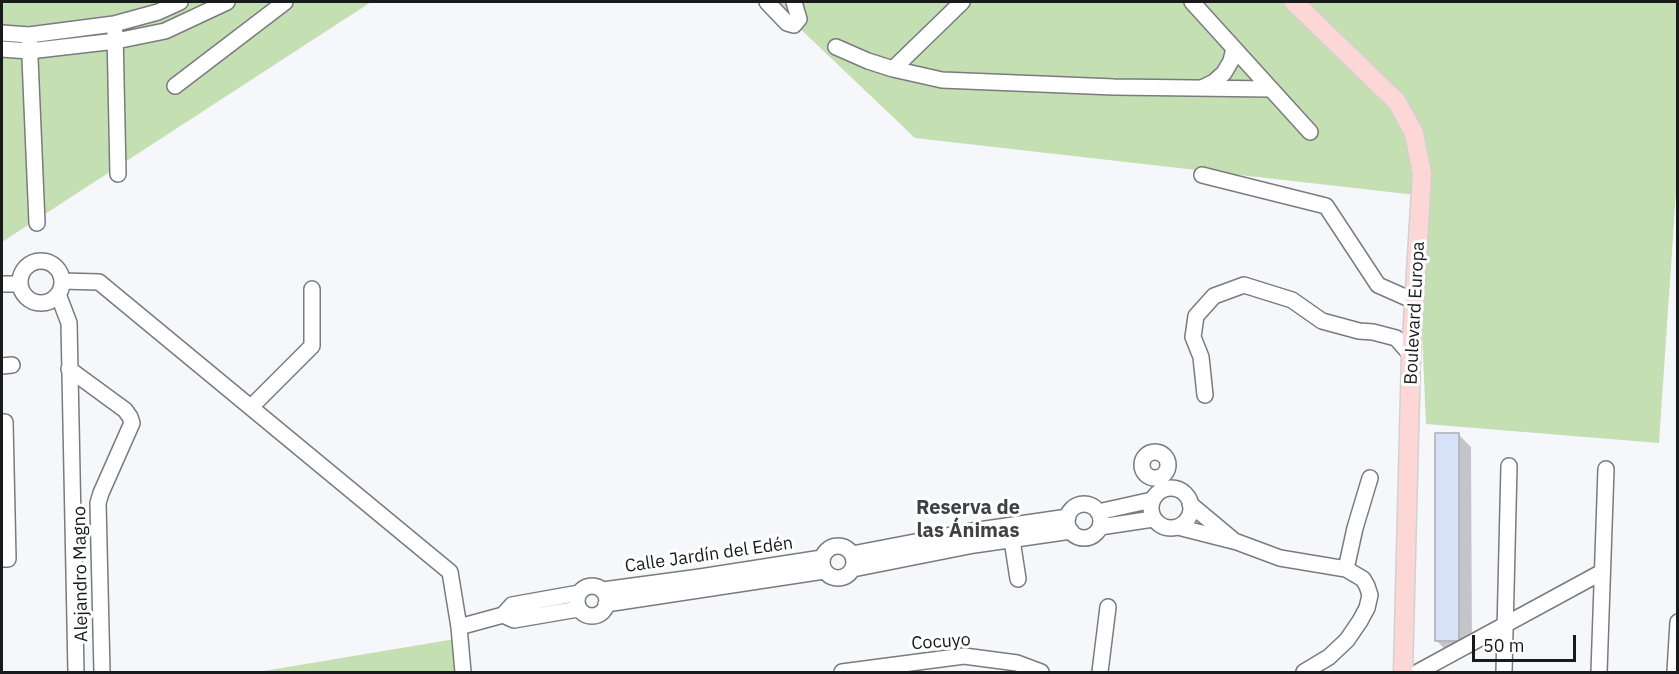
<!DOCTYPE html>
<html>
<head>
<meta charset="utf-8">
<style>
	body { margin:0 }
	#map { position:relative; width:1679px; height:674px; overflow:hidden; background:#f5f7fa; font-family:"IBM Plex Sans",sans-serif }
	canvas { display:block }
	.frame { position:absolute; inset:0; border:3px solid #191a1b; pointer-events:none }
	.scale { position:absolute; left:1472px; top:635px; width:104px; height:27px; box-sizing:border-box; border:3px solid #191a1b; border-top:0; padding-left:8px; font-size:18px; line-height:21px; white-space:nowrap; color:#191a1b; -webkit-text-stroke:4px #fff; paint-order:stroke }
</style>
</head>
<body>
<div id="map">
<canvas width="1679" height="674"></canvas>
<div class="frame"></div>
<div class="scale">50 m</div>
</div>
<script>
const context = document.querySelector('canvas').getContext('2d');
context.lineJoin = 'round';
function fill(path, color) { context.fillStyle = color; context.fill(path, 'evenodd'); }
const shape = rows => new Path2D(rows.map(r => 'M' + r).join(''));
function trace(path, color, width, dash) { context.strokeStyle = color; context.lineWidth = width; context.lineCap = dash ? 'butt' : 'round'; context.setLineDash(dash || []); context.stroke(path); }
function drawText(font, color, halo, rows, align = 'center') {
  context.font = font + ' "IBM Plex Sans",sans-serif'; context.lineWidth = 6; context.setLineDash([]); context.textBaseline = 'middle'; context.strokeStyle = halo; context.fillStyle = color; for (const [text, x, y, turn = 0] of rows) {
    context.save(); context.translate(x, y); context.rotate((+turn || 0) * Math.PI / 180); context.textAlign = isNaN(turn) ? turn : align; if (halo) context.strokeText(text, 0, 0); context.fillText(text, 0, 0); context.restore();
  }
}
fill(shape([
	[2,2,371,2,2,242],
	[772,2,1677,2,1677,177,1659,443,1426,424,1416,195,915,138],
	[455,639,458,672,258,672]
]), '#c4dfb2');
fill(shape([
	[1458,434,1471,447,1472,654,1449,654,1437,641]
]), '#0003');
const building = shape([
	[1435,433,1459,433,1459,641,1435,641,1435,433]
]);
fill(building, '#d7e2f9');
trace(building, '#acadb0', 1.5);
const minor = shape([
	[767,2,787,23,794,25,799,19,794,2],
	[1192,2,1310,132],
	[2,33,29,35,114,24,158,12,180,2],
	[115,33,118,174],
	[29,35,37,223],
	[836,47,868,61,893,69,942,80,1114,87,1271,89],
	[2,49,29,51,116,41,165,31,227,2],
	[893,69,962,2],
	[175,86,285,2],
	[1202,88,1214,82,1224,73,1231,61,1234,48],
	[1202,175,1326,206,1378,285,1414,301],
	'20 282a21 21 0 1 1 42 0a21 21 0 1 1-42 0Z',
	[62,281,99,282,450,572,459,627,463,672],
	[2,284,20,284],
	[58,294,69,323,76,672],
	[2,366,12,365],
	[69,369,125,410,130,417,132,423,101,493,98,503,102,672],
	[1205,395,1201,357,1193,337,1196,316,1214,296,1244,285,1292,300,1322,321,1359,331,1373,332,1396,338,1411,355],
	[251,407,312,346,312,289],
	[2,422,5,422,8,559,2,559],
	'1142 465a13 13 0 1 1 26 0a13 13 0 1 1-26 0Z',
	'1151 508a20 20 0 1 1 40 0a20 20 0 1 1-40 0Z',
	[1190,504,1232,539],
	'1067 521a17 17 0 1 1 34 0a17 17 0 1 1-34 0Z',
	[1098,512,1152,500],
	[1100,527,1153,519],
	[1178,527,1237,542,1280,558,1346,569,1363,579,1367,586,1370,595,1367,608,1360,621,1347,640,1329,657,1304,672],
	[1012,540,1018,579],
	'822 562a16 16 0 1 1 32 0a16 16 0 1 1-32 0Z',
	[852,554,972,531,1068,517],
	[853,569,974,545,1071,531],
	[1346,569,1355,528,1370,478],
	'577 601a15 15 0 1 1 30 0a15 15 0 1 1-30 0Z',
	[603,590,700,577,822,558],
	[606,604,824,571],
	[503,615,514,620,578,609],
	[459,627,503,615,512,605,579,593],
	[842,672,964,656,1017,663,1041,672],
	[1100,672,1108,607],
	[1418,672,1602,572],
	[1504,672,1509,466],
	[1599,672,1606,469],
	[1675,672,1678,622]
]);
const major = shape([
	[1294,2,1397,102,1414,133,1422,174,1411,355,1403,672]
]);
trace(minor, '#7a7b7e', 18);
trace(major, '#d1d1d1', 21);
trace(minor, '#fff', 15);
trace(major, '#fcd7d6', 18);
drawText('18px', '#191a1b', '#fff', [
	["Boulevard Europa",1415,313,-87],
	["Calle Jardín del Edén",709,555,-8],
	["Alejandro Magno",81,574,-91],
	["Cocuyo",941,642,-4]
]);
drawText('bold 20px', '#404144', '#fff', [
	["Reserva de",968,508],
	["las Ánimas",968,531]
]);
</script>
</body>
</html>
